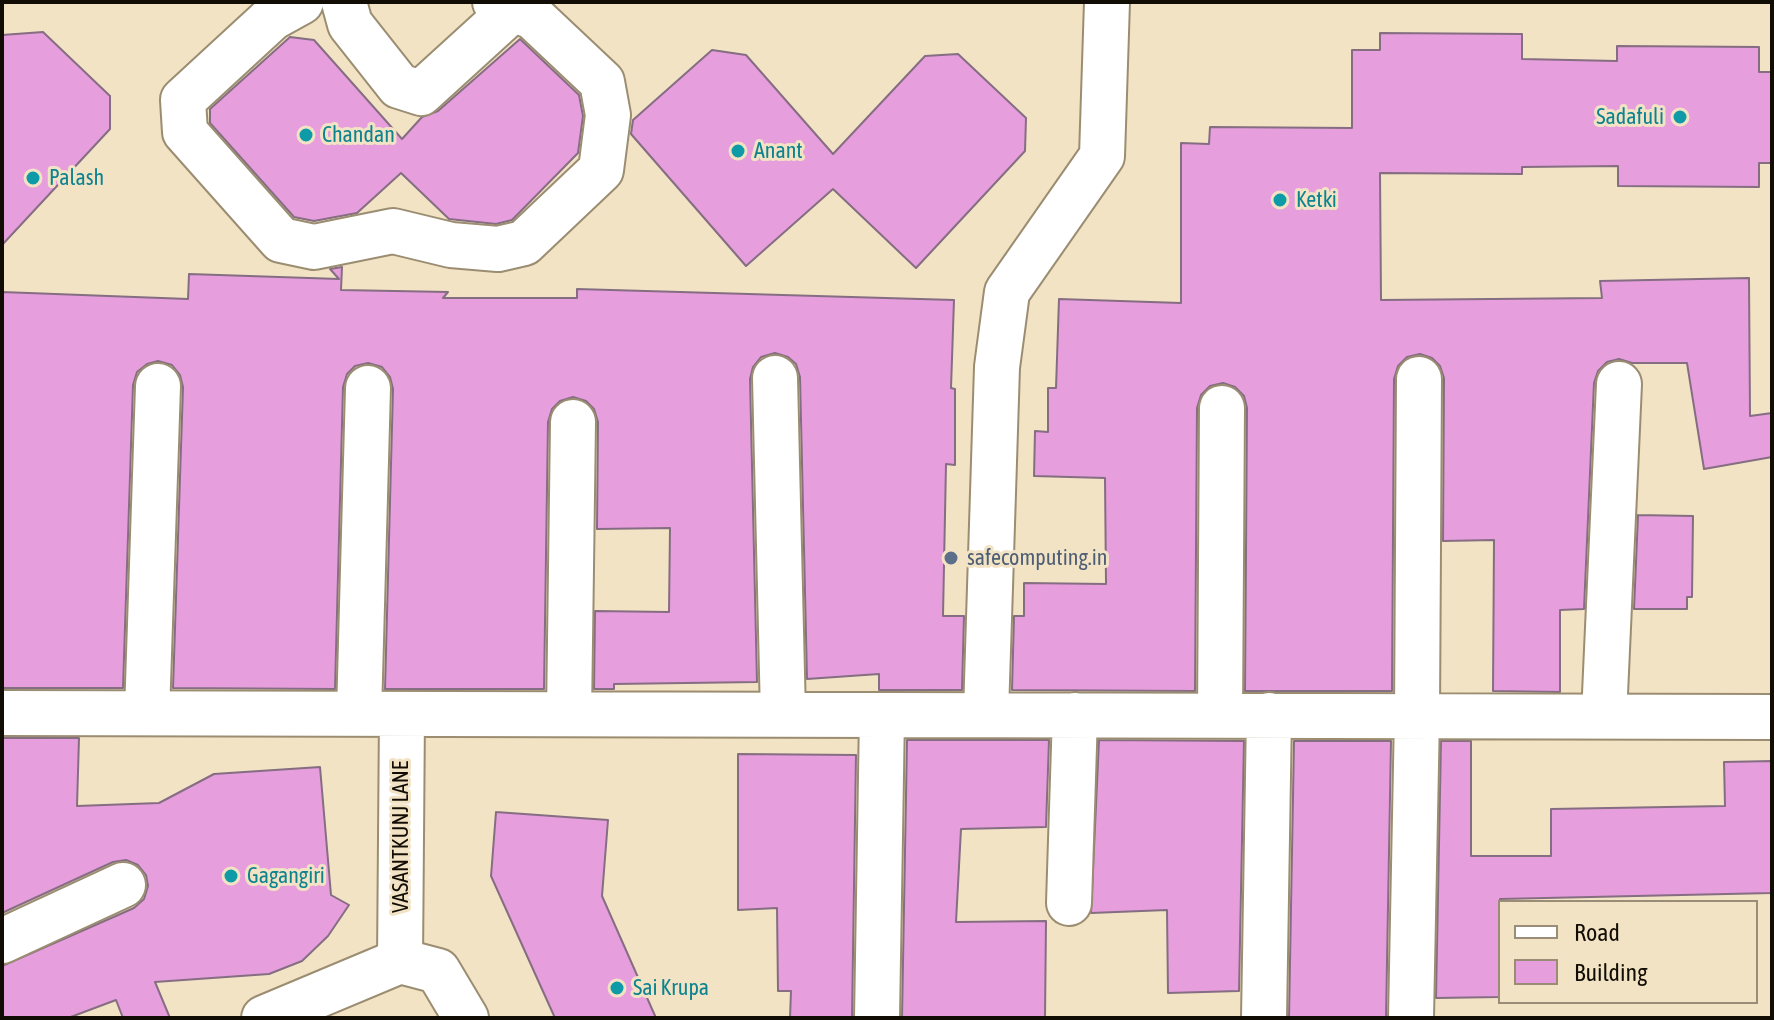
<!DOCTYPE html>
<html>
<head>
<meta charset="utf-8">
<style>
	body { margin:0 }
	#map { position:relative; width:1774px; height:1020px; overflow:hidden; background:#f3e3c5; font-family:"Asap Condensed",sans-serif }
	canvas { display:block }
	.frame { position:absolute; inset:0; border:4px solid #120d04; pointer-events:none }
	.legend { position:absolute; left:1498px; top:900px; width:260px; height:104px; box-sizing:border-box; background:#f3e3c5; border:2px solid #998d78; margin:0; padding:10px 14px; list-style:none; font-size:24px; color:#120d04 }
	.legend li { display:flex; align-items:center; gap:16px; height:40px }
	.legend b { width:40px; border:2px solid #998d78 }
</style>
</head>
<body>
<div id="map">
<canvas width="1774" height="1020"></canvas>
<div class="frame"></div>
<ul class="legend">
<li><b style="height:10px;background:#fff"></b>Road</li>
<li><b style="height:22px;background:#e69edd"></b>Building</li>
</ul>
</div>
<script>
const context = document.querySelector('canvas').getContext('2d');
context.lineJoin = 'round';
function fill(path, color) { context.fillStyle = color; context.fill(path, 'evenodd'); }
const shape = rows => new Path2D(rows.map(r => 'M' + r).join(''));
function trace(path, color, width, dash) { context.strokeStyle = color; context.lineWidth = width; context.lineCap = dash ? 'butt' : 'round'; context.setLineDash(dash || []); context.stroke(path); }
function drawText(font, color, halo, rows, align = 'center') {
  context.font = font + ' "Asap Condensed",sans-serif'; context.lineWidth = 6; context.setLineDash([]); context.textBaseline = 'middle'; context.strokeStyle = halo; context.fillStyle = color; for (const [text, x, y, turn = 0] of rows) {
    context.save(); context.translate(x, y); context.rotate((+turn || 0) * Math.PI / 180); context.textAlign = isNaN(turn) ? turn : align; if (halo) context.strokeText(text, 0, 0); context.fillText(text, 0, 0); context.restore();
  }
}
const building = shape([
	[43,32,110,96,110,129,2,245,2,35,43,32],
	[1380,33,1522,34,1522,59,1617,61,1617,46,1759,47,1759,72,1772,72,1772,163,1759,163,1759,187,1618,186,1618,166,1522,167,1522,174,1380,173,1381,300,1602,298,1600,281,1749,278,1750,416,1772,413,1772,457,1704,469,1687,363,1632,363,1619,359,1607,362,1598,371,1594,383,1584,609,1560,610,1560,692,1493,691,1494,540,1443,541,1444,378,1440,366,1432,358,1420,354,1407,357,1398,366,1394,379,1392,691,1245,691,1247,408,1244,396,1235,387,1223,383,1210,386,1201,395,1197,408,1195,691,1012,690,1014,616,1024,616,1024,583,1106,584,1105,478,1034,476,1035,431,1048,432,1048,388,1056,388,1059,299,1181,303,1181,143,1209,144,1210,127,1352,128,1352,50,1380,50,1380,33],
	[290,37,314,40,402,139,422,117,438,111,520,39,579,95,583,116,578,153,512,220,496,224,449,219,401,173,357,213,314,221,294,217,210,123,210,109,290,37],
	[712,50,746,55,833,154,925,56,958,54,1026,118,1025,151,916,268,833,189,746,266,631,134,633,120,712,50],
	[342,267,341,290,448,292,443,298,577,298,577,289,954,300,951,388,955,389,955,465,946,464,943,616,964,616,962,690,879,690,879,674,807,679,800,377,796,364,788,357,775,353,761,357,753,367,750,379,757,682,614,684,614,689,594,689,595,611,669,612,670,528,597,529,598,422,594,409,586,401,573,397,560,401,552,409,548,422,544,689,385,689,393,389,390,377,382,367,368,363,355,366,347,374,343,387,335,689,173,688,183,387,180,375,172,365,158,361,147,364,137,372,133,385,123,688,2,688,2,292,188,299,189,274,339,279,330,269,342,267],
	[1638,515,1693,516,1692,597,1687,597,1687,609,1634,609,1638,515],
	[2,738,79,738,77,806,159,803,214,774,320,767,331,895,349,905,328,936,302,961,269,974,155,982,170,1018,123,1018,116,1000,68,1018,2,1018,2,966,134,908,144,899,148,886,146,875,138,865,126,860,113,862,2,913,2,738],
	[907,740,1049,740,1046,827,961,829,956,922,1046,921,1045,1018,902,1018,907,740],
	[1099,740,1244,741,1239,991,1168,993,1167,910,1091,913,1099,740],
	[1294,741,1391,741,1386,1018,1289,1018,1294,741],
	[1441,741,1471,741,1471,856,1551,856,1551,809,1725,806,1724,762,1772,761,1772,893,1500,899,1500,997,1436,998,1441,741],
	[738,754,856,755,852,1018,790,1018,791,991,778,991,777,908,738,910,738,754],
	[496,812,608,820,602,896,656,1018,555,1018,491,876,496,812]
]);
fill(building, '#e69edd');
trace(building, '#856d82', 2);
const minor = shape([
	[301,2,272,18,183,100,185,132,281,240,314,247,393,231,451,245,498,249,524,243,601,170,608,115,602,82,533,17,495,2],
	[344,2,350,24,399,86,421,93,511,11],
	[775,378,783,715],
	[2,713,1772,717],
	[147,713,158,386],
	[986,713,997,367,1007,292,1102,156,1107,2],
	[359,714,368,388],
	[569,714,573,422],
	[1220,715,1222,408],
	[1604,716,1619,384],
	[1069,903,1075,715],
	[2,941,123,885],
	[400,961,402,714],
	[264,1018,400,961,438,971,466,1018],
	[877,1018,882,715],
	[1264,1018,1269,715],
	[1411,1018,1417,715,1419,379]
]);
trace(minor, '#9b8d71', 48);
trace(minor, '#fff', 44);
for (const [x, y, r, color] of [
	[1680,117,8,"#0f9aa8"],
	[306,135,8,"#0f9aa8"],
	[738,151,8,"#0f9aa8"],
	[33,178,8,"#0f9aa8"],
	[1280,200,8,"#0f9aa8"],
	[951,558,8,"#5c6f8a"],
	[231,876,8,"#0f9aa8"],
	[617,988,8,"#0f9aa8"]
]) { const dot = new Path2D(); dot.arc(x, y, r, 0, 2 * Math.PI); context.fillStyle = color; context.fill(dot); trace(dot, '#f3e3c5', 3); }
drawText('22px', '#0d838f', '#f3e3c5', [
	["Sadafuli",1664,117,"right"],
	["Chandan",322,135],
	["Anant",754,151],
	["Palash",49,178],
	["Ketki",1296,200],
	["Gagangiri",247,876],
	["Sai Krupa",633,988]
], 'left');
drawText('22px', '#4e5e75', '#f3e3c5', [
	["safecomputing.in",967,558]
], 'left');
drawText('22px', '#120d04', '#f3e3c5', [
	["VASANTKUNJ LANE",401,837,-90]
]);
</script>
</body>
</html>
